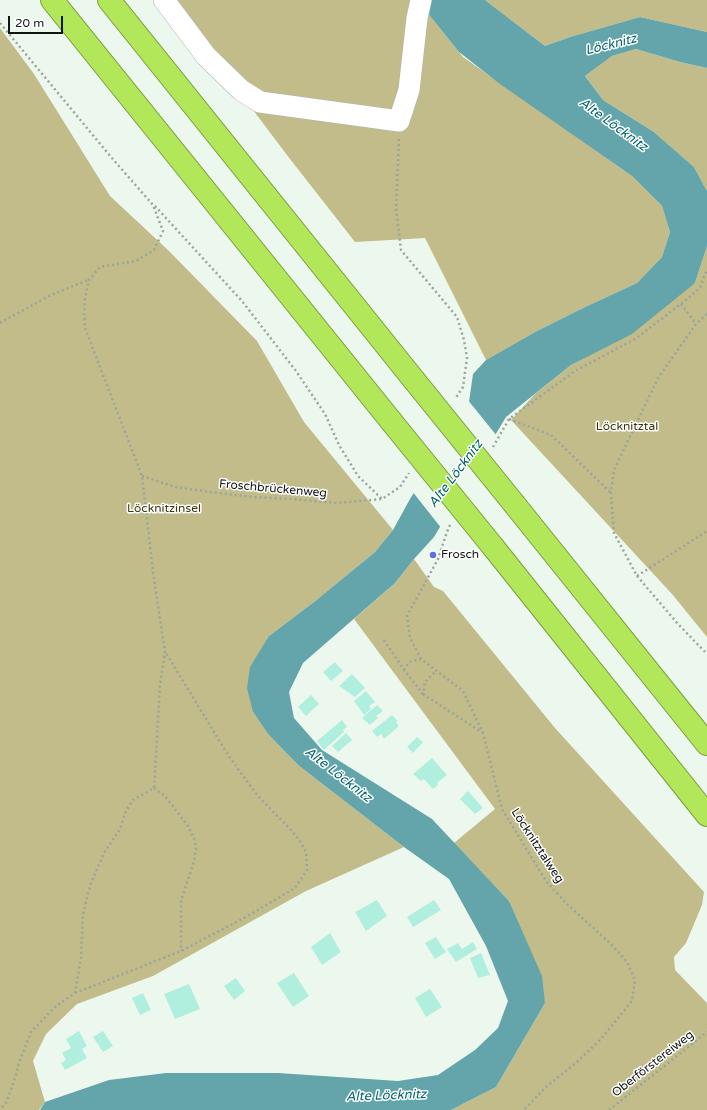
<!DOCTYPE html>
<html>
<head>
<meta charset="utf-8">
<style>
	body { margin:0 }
	#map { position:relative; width:707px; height:1110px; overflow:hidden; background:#ecf8ee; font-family:"Varela Round",sans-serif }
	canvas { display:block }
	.scale { position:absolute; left:8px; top:16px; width:55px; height:18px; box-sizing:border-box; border:2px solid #121613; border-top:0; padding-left:5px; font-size:12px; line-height:14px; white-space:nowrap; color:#121613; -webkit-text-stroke:3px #fff; paint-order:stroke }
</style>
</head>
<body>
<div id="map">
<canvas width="707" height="1110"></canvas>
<div class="scale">20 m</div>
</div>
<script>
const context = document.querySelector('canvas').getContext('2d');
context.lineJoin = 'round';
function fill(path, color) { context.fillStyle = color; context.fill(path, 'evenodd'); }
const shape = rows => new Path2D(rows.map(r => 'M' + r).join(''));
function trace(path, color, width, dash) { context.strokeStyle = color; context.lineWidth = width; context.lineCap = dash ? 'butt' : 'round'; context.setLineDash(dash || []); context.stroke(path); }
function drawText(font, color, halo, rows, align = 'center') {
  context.font = font + ' "Varela Round",sans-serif'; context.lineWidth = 3; context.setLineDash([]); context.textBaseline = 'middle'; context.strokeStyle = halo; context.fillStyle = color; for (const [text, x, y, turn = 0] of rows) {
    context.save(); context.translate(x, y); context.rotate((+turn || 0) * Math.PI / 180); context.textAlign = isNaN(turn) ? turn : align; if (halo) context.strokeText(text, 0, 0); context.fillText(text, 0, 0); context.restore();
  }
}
fill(shape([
	[170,0,420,0,426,11,463,57,632,176,662,206,670,232,662,257,637,283,583,308,535,332,486,360,425,238,355,242,290,159],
	[485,0,707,0,707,32,640,17,570,37,545,46],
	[0,28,34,74,110,196,169,251,257,341,304,422,393,530,375,552,314,602,269,636,253,712,268,734,298,765,404,847,306,891,153,976,77,1004,46,1034,33,1061,45,1102,39,1110,0,1110],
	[636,49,680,62,707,68,707,191,694,167,654,132,603,100,585,76,612,56],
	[707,246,707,637,672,594,511,420,535,394,571,365,584,358,695,283],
	[414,559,434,587,443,591,555,728,704,892,702,905,686,943,674,957,675,970,707,1003,707,1110,451,1110,496,1087,545,1003,509,901,454,843,495,809,354,619,395,583]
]), '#c1bc89');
fill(shape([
	[420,0,485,0,545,46,570,37,640,17,707,32,707,68,680,62,636,49,612,56,585,76,603,100,654,132,694,167,707,191,707,246,695,283,632,334,571,365,506,417,434,537,414,559,395,583,303,663,289,692,294,718,322,750,432,819,509,901,542,976,545,1003,496,1087,451,1110,40,1110,45,1102,109,1080,166,1073,278,1073,398,1081,438,1075,475,1050,498,1028,508,1001,486,946,449,879,404,847,298,765,268,734,253,712,247,688,250,667,269,636,314,602,375,552,393,530,410,499,469,402,473,374,486,360,535,332,583,308,637,283,662,257,670,232,662,206,632,176,500,84,459,52,426,11]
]), '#63a5aa');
fill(shape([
	[467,399,497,436,442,529,412,491]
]), '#ecf8ee');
fill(shape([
	[335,662,343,671,331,681,323,672],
	[352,674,365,688,355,697,339,686],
	[366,691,375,702,369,706,371,709,364,715,354,701],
	[311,695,319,704,306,716,298,707],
	[377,705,383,711,376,716,378,718,370,725,362,718],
	[392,715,398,721,396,722,399,726,384,739,381,734,377,737,372,731],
	[342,720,347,727,343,730,344,732,324,750,317,741],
	[346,733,352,740,338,752,332,746],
	[417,737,423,742,413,753,407,747],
	[432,758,447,775,437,783,438,785,433,789,424,779,421,781,413,774],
	[468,791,483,808,475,814,460,799],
	[377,900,387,916,366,931,355,912],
	[434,900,441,910,413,927,407,917],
	[330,933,341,952,322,965,311,947],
	[436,937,446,952,435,959,425,943],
	[473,942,477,949,456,962,447,949,458,943,462,949],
	[481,953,490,975,478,978,470,958],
	[294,973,309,996,293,1007,277,983],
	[236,978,245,991,234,1000,224,986],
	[189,984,200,1009,175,1019,164,994],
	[430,989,442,1007,426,1017,415,998],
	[143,993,151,1010,140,1015,132,998],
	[79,1031,87,1046,82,1049,87,1058,65,1070,61,1063,66,1060,62,1053,71,1048,66,1039],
	[103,1031,113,1046,103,1052,93,1037]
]), '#b0efde');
const minor = shape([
	[164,0,206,56,241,90,260,102,399,121,409,90,417,18,421,0]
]);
const highway = shape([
	[52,0,391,421],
	[109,0,414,380],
	[515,505,707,744],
	[494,548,707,815]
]);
trace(minor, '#abb7ad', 22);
trace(highway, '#7a9e41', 24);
trace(shape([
	[0,23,111,157,153,205,163,231,154,250,136,261,100,267,89,280,85,298,84,313,85,328,142,476,153,572,165,652,160,685,154,788,133,800,126,811,120,829,104,853,91,883,83,914,81,958,75,993,56,1006,31,1032,19,1063,14,1081,6,1103,0,1110],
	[399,139,396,208,401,250,457,317,464,340,467,358,463,387,455,399],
	[155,206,242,301,296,371,325,414,339,445,358,476,382,499],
	[681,304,696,324],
	[707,314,696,324,658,378,614,470,611,493,614,533,637,576,678,624,707,654],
	[0,323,49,296,88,280],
	[509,419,551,435,611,493],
	[493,447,509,419,575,371,635,339,681,304,700,288,707,269],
	[142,476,175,487,210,492,252,497,292,499,337,503,382,499,400,487,409,473],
	[450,525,447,532,438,559,407,616,410,638,421,659,463,691,483,733,502,809,546,881,565,902,612,945,627,962,635,980,632,1001,600,1040,577,1062,546,1087,524,1110],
	[637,576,707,531],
	[384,640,404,670,423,694,425,682,436,671],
	[404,670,409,662,421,659],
	[423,694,483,733],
	[154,788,165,796,188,826,195,840,196,850,193,865,181,900,181,951],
	[75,993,181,951,246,917,295,888,307,870,306,852,299,840,291,830,258,796,238,769,225,750,166,653],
	[609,1110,707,1032]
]), '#9ba49c', 2.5, [2, 3]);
trace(minor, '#fff', 21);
trace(highway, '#b2e75a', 22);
const highwayBridge = shape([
	[414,380,515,505],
	[391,421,494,548]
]);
trace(highwayBridge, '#7a9e41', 24, []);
trace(highwayBridge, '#b2e75a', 22);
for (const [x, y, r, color] of [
	[433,555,4,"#626ee6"]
]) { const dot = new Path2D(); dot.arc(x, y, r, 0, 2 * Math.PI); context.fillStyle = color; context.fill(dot); trace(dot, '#fff', 1.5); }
drawText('12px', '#3b360d', '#fff', [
	["Löcknitztal",627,427],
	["Löcknitzinsel",164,509]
]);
drawText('12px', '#121613', '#fff', [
	["Froschbrückenweg",273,489,5],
	["Löcknitztalweg",537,846,57],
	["Oberförstereiweg",653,1064,-38]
]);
drawText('12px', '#121613', '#fff', [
	["Frosch",441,555]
], 'left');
drawText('italic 13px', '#00646a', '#fff', [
	["Löcknitz",611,45,-14],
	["Alte Löcknitz",613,125,36],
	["Alte Löcknitz",456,474,-53],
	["Alte Löcknitz",338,775,38],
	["Alte Löcknitz",386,1096,-2]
]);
</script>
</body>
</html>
